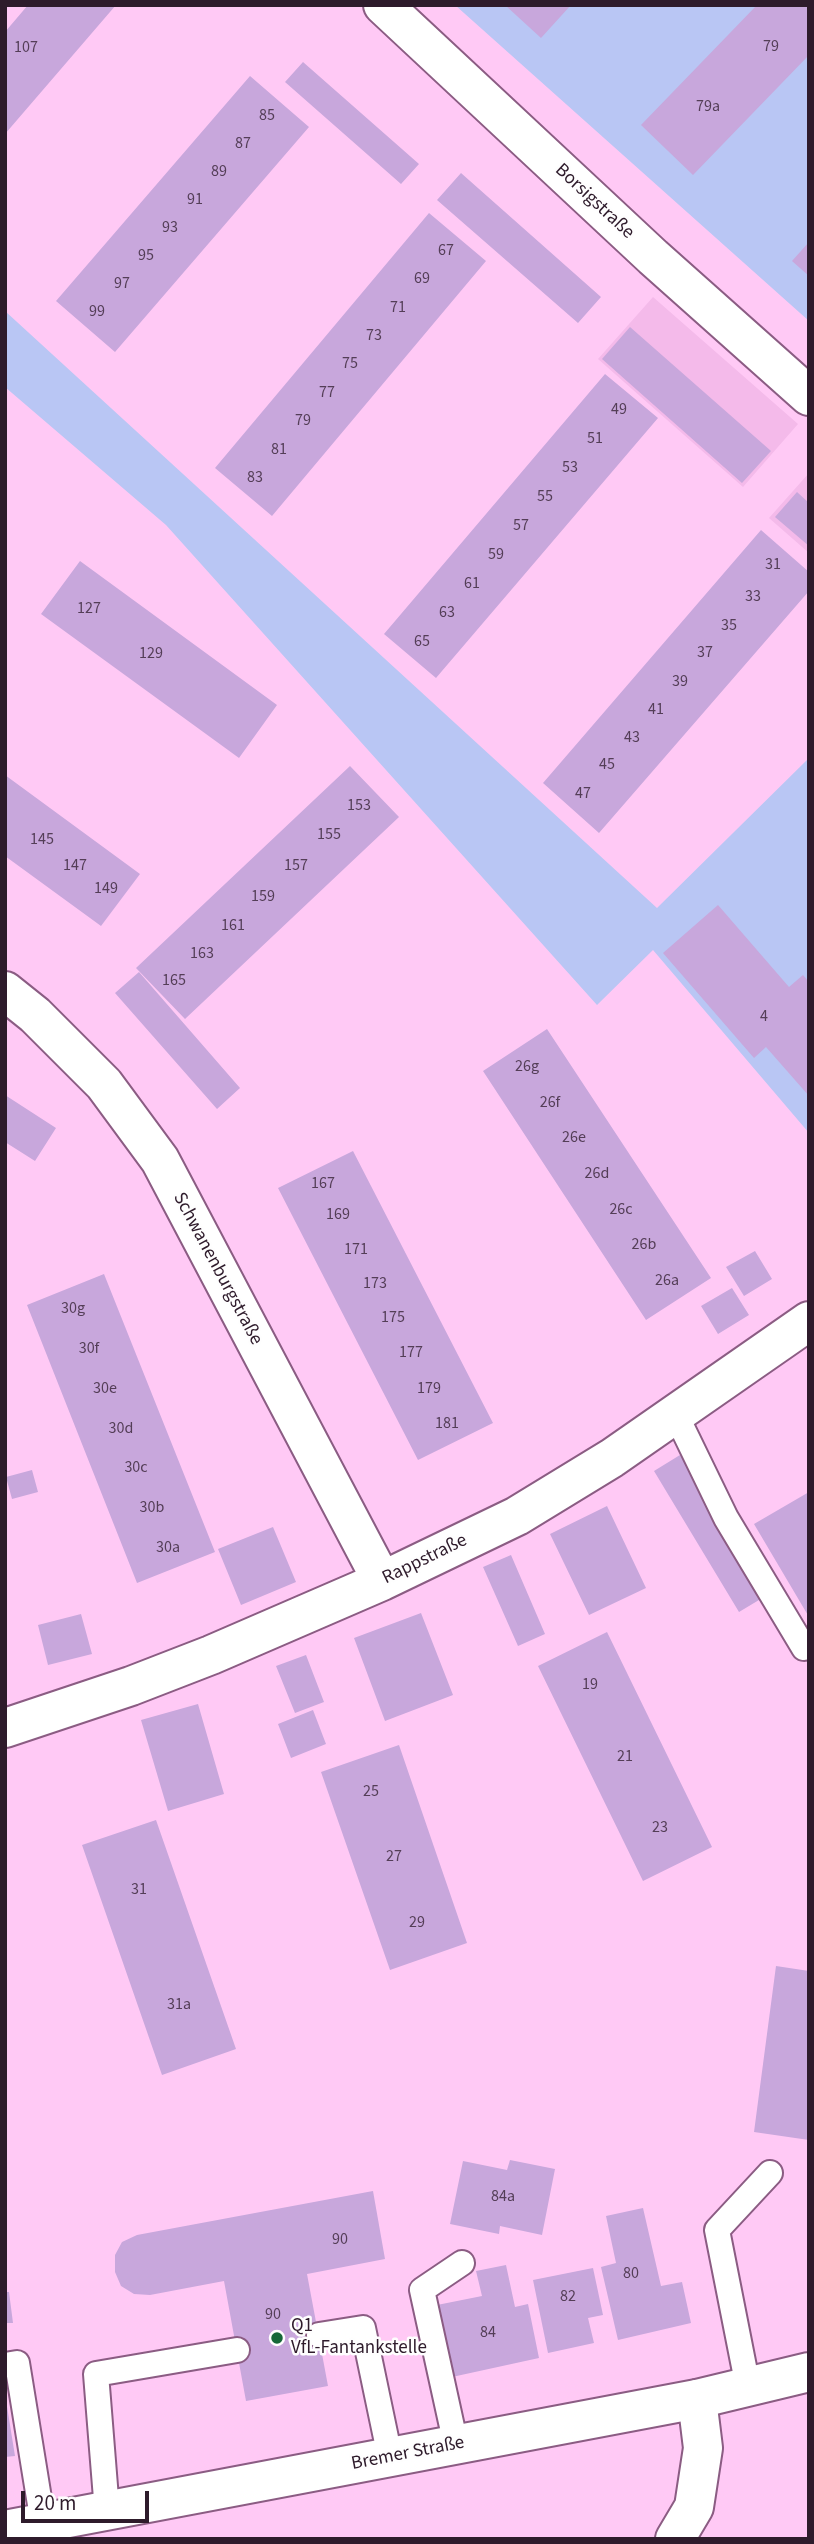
<!DOCTYPE html>
<html>
<head>
<meta charset="utf-8">
<style>
	body { margin:0 }
	#map { position:relative; width:814px; height:2544px; overflow:hidden; background:#ffc9f5; font-family:"Source Sans 3",sans-serif }
	canvas { display:block }
	.frame { position:absolute; inset:0; border:7px solid #2e1b2b; pointer-events:none }
	.scale { position:absolute; left:21px; top:2491px; width:128px; height:32px; box-sizing:border-box; border:4px solid #2e1b2b; border-top:0; padding-left:9px; font-size:21px; line-height:24px; white-space:nowrap; color:#2e1b2b; -webkit-text-stroke:5px #fefefe; paint-order:stroke }
</style>
</head>
<body>
<div id="map">
<canvas width="814" height="2544"></canvas>
<div class="frame"></div>
<div class="scale">20 m</div>
</div>
<script>
const context = document.querySelector('canvas').getContext('2d');
context.lineJoin = 'round';
function fill(path, color) { context.fillStyle = color; context.fill(path, 'evenodd'); }
const shape = rows => new Path2D(rows.map(r => 'M' + r).join(''));
function trace(path, color, width, dash) { context.strokeStyle = color; context.lineWidth = width; context.lineCap = dash ? 'butt' : 'round'; context.setLineDash(dash || []); context.stroke(path); }
function drawText(font, color, halo, rows, align = 'center') {
  context.font = font + ' "Source Sans 3",sans-serif'; context.lineWidth = 5; context.setLineDash([]); context.textBaseline = 'middle'; context.strokeStyle = halo; context.fillStyle = color; for (const [text, x, y, turn = 0] of rows) {
    context.save(); context.translate(x, y); context.rotate((+turn || 0) * Math.PI / 180); context.textAlign = isNaN(turn) ? turn : align; if (halo) context.strokeText(text, 0, 0); context.fillText(text, 0, 0); context.restore();
  }
}
fill(shape([
	[653,297,798,424,743,487,598,359],
	[809,473,809,553,769,518]
]), '#f4baea');
fill(shape([
	[455,5,809,5,809,321],
	[5,311,657,908,809,758,809,1133,653,950,597,1005,166,525,5,387]
]), '#b9c6f4');
fill(shape([
	[28,5,116,5,5,134,5,32],
	[505,5,571,5,541,38],
	[757,5,809,5,809,55,693,175,641,125],
	[303,62,419,164,401,184,285,82],
	[250,76,309,127,115,352,56,301],
	[461,173,601,297,578,323,437,200],
	[429,213,486,261,272,516,215,468],
	[809,242,809,276,792,261],
	[630,327,771,451,742,483,602,359],
	[605,374,658,418,436,678,384,634],
	[797,492,809,503,809,546,775,517],
	[761,530,809,572,809,591,599,833,543,783],
	[80,561,277,705,239,758,41,614],
	[350,766,399,817,185,1019,136,968],
	[5,775,140,874,101,926,5,856],
	[718,905,789,987,803,975,809,982,809,1096,766,1047,754,1058,663,953],
	[139,972,240,1088,217,1109,115,993],
	[547,1029,711,1278,646,1320,483,1071],
	[5,1095,56,1128,35,1161,5,1142],
	[353,1151,493,1423,418,1460,278,1188],
	[755,1251,772,1279,744,1296,726,1267],
	[104,1274,215,1552,137,1583,27,1305],
	[732,1288,749,1315,718,1334,701,1306],
	[680,1455,764,1597,739,1612,654,1471],
	[32,1470,38,1492,12,1499,6,1477],
	[809,1492,809,1617,754,1524],
	[607,1506,646,1588,589,1615,550,1534],
	[273,1527,296,1582,241,1605,218,1549],
	[511,1555,545,1634,518,1646,483,1567],
	[421,1613,453,1695,385,1721,354,1638],
	[81,1614,92,1654,48,1665,38,1625],
	[607,1632,712,1847,643,1881,538,1666],
	[306,1655,324,1702,295,1713,276,1666],
	[198,1704,224,1794,168,1811,141,1720],
	[313,1710,326,1744,291,1758,278,1724],
	[399,1745,467,1943,390,1970,321,1772],
	[156,1820,236,2049,162,2075,82,1845],
	[776,1966,809,1971,809,2140,754,2132],
	[510,2160,555,2169,542,2235,500,2226,499,2234,450,2224,463,2161,507,2170],
	[373,2191,385,2259,307,2274,328,2386,246,2401,224,2281,150,2295,134,2294,121,2286,115,2272,115,2255,122,2242,137,2235],
	[643,2208,661,2286,682,2282,691,2323,618,2340,601,2267,616,2263,606,2216],
	[506,2265,515,2307,528,2304,539,2358,452,2377,437,2305,482,2296,476,2271],
	[593,2268,603,2315,588,2318,594,2343,548,2353,533,2280],
	[5,2292,9,2292,13,2323,5,2323],
	[5,2394,15,2456,5,2457]
]), '#c8a7dc');
const service = shape([
	[676,1415,726,1518,804,1648],
	[319,2335,363,2328,390,2457],
	[5,2365,17,2363,43,2523],
	[748,2387,717,2230,770,2173],
	[456,2445,422,2290,462,2263],
	[107,2511,96,2374,237,2350]
]);
const minor = shape([
	[383,5,653,257,809,396],
	[5,991,35,1015,104,1084,160,1160,382,1581],
	[5,1728,131,1686,211,1655,382,1581,517,1516,612,1458,809,1321]
]);
const tertiary = shape([
	[675,2539,694,2507,703,2448,697,2399]
]);
const secondary = shape([
	[5,2530,697,2399,809,2372]
]);
trace(service, '#8b5c83', 28);
trace(minor, '#8b5c83', 42);
trace(tertiary, '#8b5c83', 42);
trace(secondary, '#8b5c83', 42);
trace(service, '#fff', 24);
trace(minor, '#fff', 38);
trace(tertiary, '#fff', 38);
trace(secondary, '#fff', 38);
for (const [x, y, r, color] of [
	[277,2338,7,"#156738"]
]) { const dot = new Path2D(); dot.arc(x, y, r, 0, 2 * Math.PI); context.fillStyle = color; context.fill(dot); trace(dot, '#fefefe', 2.5); }
drawText('16px', '#543e57', null, [
	["79",771,47],
	["107",26,48],
	["79a",708,107],
	["85",267,116],
	["87",243,144],
	["89",219,172],
	["91",195,200],
	["93",170,228],
	["67",446,251],
	["95",146,256],
	["69",422,279],
	["97",122,284],
	["71",398,308],
	["99",97,312],
	["73",374,336],
	["75",350,364],
	["77",327,393],
	["49",619,410],
	["79",303,421],
	["51",595,439],
	["81",279,450],
	["53",570,468],
	["83",255,478],
	["55",545,497],
	["57",521,526],
	["59",496,555],
	["31",773,565],
	["61",472,584],
	["33",753,597],
	["127",89,609],
	["63",447,613],
	["35",729,626],
	["65",422,642],
	["37",705,653],
	["129",151,654],
	["39",680,682],
	["41",656,710],
	["43",632,738],
	["45",607,765],
	["47",583,794],
	["153",359,806],
	["155",329,835],
	["145",42,840],
	["147",75,866],
	["157",296,866],
	["149",106,889],
	["159",263,897],
	["161",233,926],
	["163",202,954],
	["165",174,981],
	["4",764,1017],
	["26g",527,1067],
	["26f",550,1103],
	["26e",574,1138],
	["26d",597,1174],
	["167",323,1184],
	["26c",621,1210],
	["169",338,1215],
	["26b",644,1245],
	["171",356,1250],
	["26a",667,1281],
	["173",375,1284],
	["30g",73,1309],
	["175",393,1318],
	["30f",89,1349],
	["177",411,1353],
	["30e",105,1389],
	["179",429,1389],
	["181",447,1424],
	["30d",121,1429],
	["30c",136,1468],
	["30b",152,1508],
	["30a",168,1548],
	["19",590,1685],
	["21",625,1757],
	["25",371,1792],
	["23",660,1828],
	["27",394,1857],
	["31",139,1890],
	["29",417,1923],
	["31a",179,2005],
	["84a",503,2197],
	["90",340,2240],
	["80",631,2274],
	["82",568,2297],
	["90",273,2315],
	["84",488,2333]
]);
drawText('19px', '#2e1b2b', '#fefefe', [
	["Borsigstraße",594,202,43],
	["Schwanenburgstraße",217,1269,62],
	["Rappstraße",425,1560,-26],
	["Bremer Straße",408,2454,-11]
]);
drawText('19px', '#2e1b2b', '#fefefe', [
	["Q1",291,2327],
	["VfL-Fantankstelle",291,2349]
], 'left');
</script>
</body>
</html>
